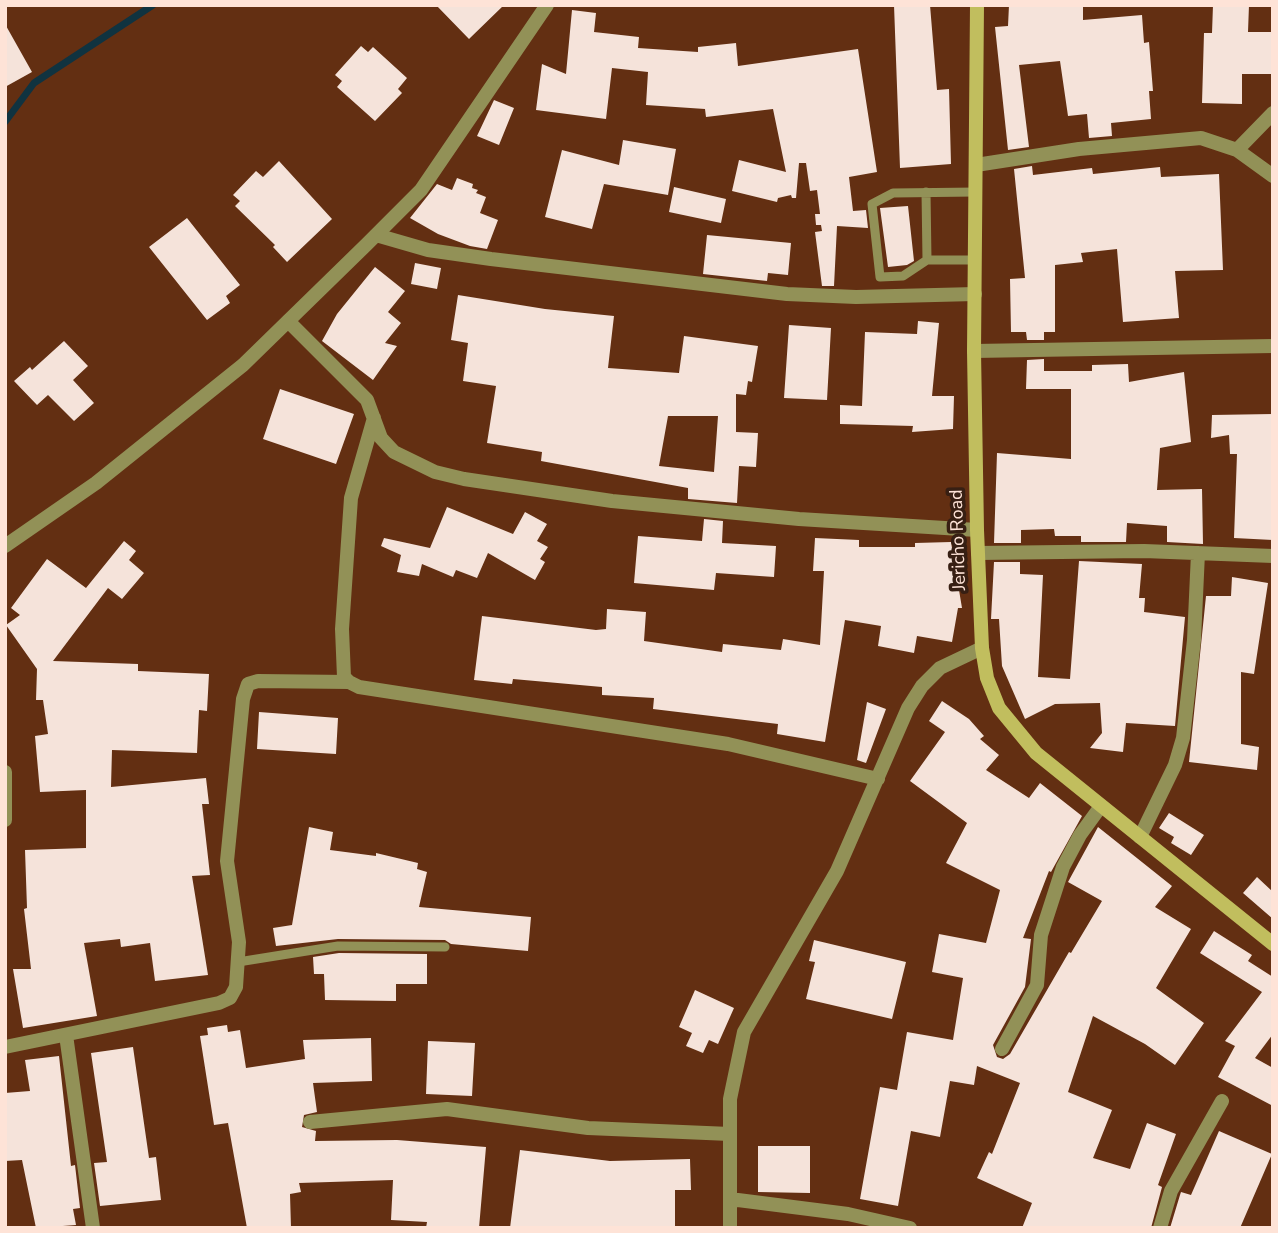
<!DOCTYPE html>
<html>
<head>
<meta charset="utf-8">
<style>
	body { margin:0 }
	#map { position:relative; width:1278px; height:1233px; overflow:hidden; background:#632f12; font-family:"Nunito Sans",sans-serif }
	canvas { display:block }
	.frame { position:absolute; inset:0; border:7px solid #fee3d7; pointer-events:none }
</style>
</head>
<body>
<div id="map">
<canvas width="1278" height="1233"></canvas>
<div class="frame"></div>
</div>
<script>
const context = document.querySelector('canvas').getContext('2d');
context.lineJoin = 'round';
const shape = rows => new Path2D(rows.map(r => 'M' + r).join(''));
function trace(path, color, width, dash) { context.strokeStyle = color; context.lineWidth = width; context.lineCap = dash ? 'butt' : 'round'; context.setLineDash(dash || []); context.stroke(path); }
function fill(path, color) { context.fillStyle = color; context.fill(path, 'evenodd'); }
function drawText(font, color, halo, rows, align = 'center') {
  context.font = font + ' "Nunito Sans",sans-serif'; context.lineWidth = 7; context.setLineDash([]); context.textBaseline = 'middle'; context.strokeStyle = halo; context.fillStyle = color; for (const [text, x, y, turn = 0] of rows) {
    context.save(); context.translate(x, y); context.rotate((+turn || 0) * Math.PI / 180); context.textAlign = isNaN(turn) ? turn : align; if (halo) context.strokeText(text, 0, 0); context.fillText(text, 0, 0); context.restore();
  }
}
trace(shape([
	[5,122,34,83,153,5]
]), '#103340', 7);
fill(shape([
	[436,5,504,5,469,39],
	[894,5,930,5,937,90,949,89,951,164,900,168],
	[1009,5,1083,5,1083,20,1142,15,1144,43,1149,42,1153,91,1149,91,1151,119,1111,123,1112,136,1089,138,1087,114,1068,116,1060,61,1019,65,1029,147,1008,150,995,27,1008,26],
	[1213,5,1249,5,1248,32,1273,32,1273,74,1242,74,1242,104,1202,103,1204,33,1212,33],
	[572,10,596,13,594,32,639,37,638,48,698,52,698,47,736,43,738,66,858,49,877,172,849,177,853,211,866,210,868,228,837,226,834,286,822,286,815,232,822,231,821,225,816,225,815,214,820,214,817,190,810,191,806,163,799,163,796,198,792,198,791,195,778,198,777,202,732,191,739,160,786,172,773,109,706,117,705,109,646,105,648,72,612,68,606,119,536,110,542,64,566,74],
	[5,24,32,72,5,87],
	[361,46,368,52,373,47,407,78,398,89,402,93,375,121,337,87,342,81,335,75],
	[494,100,514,108,499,145,477,136],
	[623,140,676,149,668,195,604,184,592,229,545,217,562,150,619,165],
	[279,161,332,219,287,262,273,247,275,245,235,206,240,201,233,195,256,171,263,177],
	[1032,166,1033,175,1092,168,1093,174,1160,167,1161,177,1219,174,1223,270,1175,271,1179,318,1123,322,1117,249,1081,253,1083,262,1055,265,1055,332,1044,332,1044,340,1027,340,1026,332,1011,332,1010,279,1025,278,1014,169],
	[457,178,473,184,472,188,478,190,476,193,486,197,480,213,498,220,487,249,470,246,438,234,410,218,437,184,452,190],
	[674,187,726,199,721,223,669,212],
	[908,206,914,261,907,265,888,267,880,208],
	[187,218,240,285,226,296,230,303,207,320,149,247],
	[707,235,791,243,788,275,768,273,767,281,703,274],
	[415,263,441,268,437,289,411,284],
	[375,267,405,291,388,312,401,323,385,343,397,346,373,380,322,341,337,314],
	[458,295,545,309,614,316,608,368,679,373,684,336,758,346,752,382,748,381,746,395,736,394,736,432,758,433,756,467,739,466,737,503,688,499,688,488,541,461,542,452,487,443,496,386,463,381,468,343,451,340],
	[668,416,718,416,714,472,659,466],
	[918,321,939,323,932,396,954,396,953,429,912,432,913,426,840,424,840,405,862,406,865,332,917,334],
	[789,325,831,328,827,400,784,398],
	[64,341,88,366,73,380,94,403,74,421,48,395,37,405,14,381,30,367,32,370],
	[1044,359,1044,371,1092,371,1092,365,1128,364,1129,382,1184,372,1191,442,1160,448,1157,490,1202,489,1203,544,1167,542,1167,526,1127,523,1126,542,1081,542,1081,536,1055,536,1054,529,1021,530,1021,543,994,543,997,453,1071,459,1071,389,1026,389,1027,360],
	[280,389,354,414,336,464,263,439],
	[1273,414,1273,540,1234,538,1237,454,1230,454,1229,435,1211,438,1212,415],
	[447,507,513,534,525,512,547,524,537,541,548,547,540,559,545,562,535,580,488,553,477,578,456,570,453,577,422,564,419,576,397,572,401,555,381,546,384,538,430,548],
	[704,519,723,521,722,543,776,546,774,577,716,573,714,590,634,583,638,536,702,541],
	[815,538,859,540,859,547,915,547,915,543,951,542,962,608,958,608,952,642,917,636,914,653,878,646,881,626,845,620,825,742,777,734,778,724,653,709,654,698,602,695,602,687,513,679,512,684,474,680,482,616,596,630,606,629,607,609,646,612,644,641,722,652,723,644,781,650,783,639,820,645,824,571,813,571],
	[124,541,136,551,129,560,144,573,122,599,108,588,53,661,138,664,138,671,209,674,207,711,199,710,197,753,112,750,111,787,206,778,209,804,202,804,210,875,192,876,208,975,155,981,150,943,121,947,120,939,84,943,97,1016,23,1028,13,969,31,969,24,909,27,908,25,850,86,848,86,790,40,792,35,736,48,734,43,700,36,700,37,669,6,625,20,615,11,608,47,559,86,588],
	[1079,561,1142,564,1139,598,1145,598,1144,612,1185,617,1175,726,1126,723,1123,752,1090,748,1102,733,1100,703,1055,704,1025,719,1002,666,999,619,991,619,994,562,1020,562,1020,574,1043,575,1038,677,1070,679],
	[1232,577,1268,583,1254,674,1241,672,1241,744,1259,747,1257,770,1189,762,1206,596,1231,596],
	[942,701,969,719,984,736,980,739,999,755,986,770,1029,798,1040,783,1082,816,1051,872,1049,871,1023,938,1031,939,1025,987,993,1045,997,1057,1003,1059,1010,1054,1069,952,1071,953,1102,901,1068,882,1098,827,1172,886,1155,907,1191,929,1156,988,1204,1023,1175,1065,1145,1044,1093,1016,1068,1092,1112,1110,1093,1158,1130,1169,1147,1123,1176,1134,1158,1185,1162,1187,1151,1228,1022,1228,1032,1203,977,1178,989,1152,992,1154,1020,1083,977,1066,974,1085,950,1081,940,1137,911,1131,898,1206,860,1199,880,1087,897,1090,907,1032,953,1040,963,978,932,972,939,934,986,943,1000,890,946,863,967,823,910,781,945,732,929,721],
	[867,702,886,709,866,763,857,760],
	[259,712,338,718,336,754,257,749],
	[1169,813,1204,835,1191,855,1171,843,1174,837,1159,828],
	[309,827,333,832,330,850,376,856,376,853,418,863,417,869,427,872,419,907,531,917,528,951,451,944,445,940,338,939,276,946,273,928,292,925],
	[1257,877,1273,892,1273,919,1243,893],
	[1214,931,1252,955,1248,961,1273,977,1273,1034,1255,1058,1273,1068,1273,1106,1218,1077,1235,1046,1225,1041,1262,992,1200,953],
	[814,940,906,962,892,1019,806,999,815,962,809,961],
	[339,953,427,954,427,984,396,984,396,1001,325,1000,324,974,314,974,313,957],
	[695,990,734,1008,718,1044,709,1040,703,1053,686,1046,692,1033,679,1027],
	[227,1025,228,1032,240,1030,246,1068,305,1059,303,1040,371,1038,372,1081,313,1083,317,1112,304,1115,302,1127,316,1131,315,1141,397,1140,486,1147,479,1228,426,1228,427,1222,391,1220,393,1180,299,1183,301,1192,290,1194,291,1228,247,1228,228,1123,214,1125,200,1036,208,1035,207,1028],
	[428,1041,475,1043,472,1096,426,1094],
	[133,1047,149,1158,156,1157,161,1200,100,1206,94,1163,107,1162,91,1053],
	[59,1056,71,1166,75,1165,80,1208,73,1209,76,1225,36,1228,22,1160,5,1161,5,1093,30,1091,25,1060],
	[1219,1131,1272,1154,1240,1228,1170,1228,1180,1195,1181,1192,1191,1195],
	[758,1146,810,1146,810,1193,758,1192],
	[520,1150,610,1161,690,1159,691,1190,675,1190,675,1228,510,1228]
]), '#f5e3da');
trace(shape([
	[926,192,927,260],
	[975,260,927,260,903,276,880,277,872,204,893,193,976,192],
	[238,962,338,946,445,947]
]), '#929157', 9);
trace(shape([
	[1237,150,1273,113],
	[976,165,1079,149,1201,138,1237,150,1273,176],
	[376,235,428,250,491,259,787,294,856,297,975,294],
	[288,321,367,400,381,438,394,452,435,472,464,479,612,501,799,519,977,530],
	[974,351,1273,346],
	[374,418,351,498,342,629,344,677,349,682,359,687,728,744,878,779],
	[5,546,96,483,243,365,367,244,421,190,547,5],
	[978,553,1144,551,1273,556],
	[5,772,5,820],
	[1140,837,1175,765,1183,738,1194,640,1198,553],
	[66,1035,93,1228],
	[5,1047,219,1003,230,998,236,987,239,942,227,861,243,699,248,684,258,681,349,682],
	[1002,1049,1037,985,1041,935,1063,867,1080,835,1101,806],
	[310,1122,447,1109,588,1128,730,1134],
	[730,1199,848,1214,910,1228],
	[730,1228,730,1099,744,1032,837,871,908,708,922,686,940,668,982,648],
	[1160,1228,1171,1191,1222,1101]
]), '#929157', 14);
trace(shape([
	[977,5,974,351,977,530,982,648,987,678,999,708,1036,753,1273,944]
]), '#c1be5e', 14);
drawText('18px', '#fee3d7', '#371f13', [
	["Jericho Road",959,540,-92]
]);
</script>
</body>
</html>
